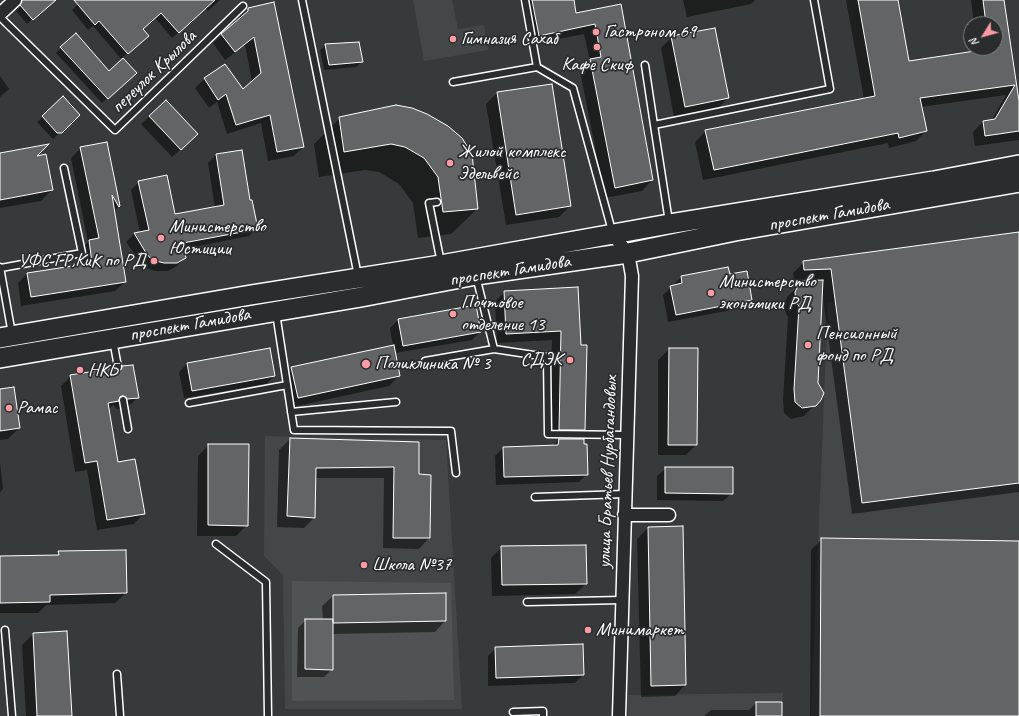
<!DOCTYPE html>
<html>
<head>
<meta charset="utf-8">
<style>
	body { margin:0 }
	#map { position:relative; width:1019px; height:716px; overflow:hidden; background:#373a3b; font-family:Caveat,sans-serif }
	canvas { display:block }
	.north { position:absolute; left:963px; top:16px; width:40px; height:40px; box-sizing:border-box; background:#2a2d2e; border:1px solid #7f8182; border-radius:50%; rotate:233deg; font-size:11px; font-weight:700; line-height:16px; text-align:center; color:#fff }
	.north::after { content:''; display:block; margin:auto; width:14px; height:18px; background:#ff9aa2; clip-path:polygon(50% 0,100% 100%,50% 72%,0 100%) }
</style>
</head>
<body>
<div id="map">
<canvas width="1019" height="716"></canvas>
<div class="north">N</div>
</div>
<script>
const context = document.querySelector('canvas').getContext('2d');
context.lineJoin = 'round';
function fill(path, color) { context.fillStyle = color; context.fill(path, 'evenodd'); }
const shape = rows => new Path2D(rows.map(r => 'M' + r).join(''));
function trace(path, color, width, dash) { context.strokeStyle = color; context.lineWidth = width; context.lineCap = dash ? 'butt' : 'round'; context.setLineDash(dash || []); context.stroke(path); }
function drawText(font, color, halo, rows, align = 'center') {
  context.font = font + ' Caveat,sans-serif'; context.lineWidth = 3.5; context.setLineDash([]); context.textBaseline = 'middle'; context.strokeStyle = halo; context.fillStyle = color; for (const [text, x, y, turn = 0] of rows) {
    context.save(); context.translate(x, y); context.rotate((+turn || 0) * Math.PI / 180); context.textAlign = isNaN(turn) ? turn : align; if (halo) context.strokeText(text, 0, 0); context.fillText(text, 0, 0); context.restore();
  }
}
fill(shape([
	[413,0,452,0,458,29,484,25,488,50,424,61],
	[1019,276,1019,716,811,716,828,302],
	[265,436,446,440,462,709,285,709,283,575,264,556],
	[783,693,782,716,628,716,627,695]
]), '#444748');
fill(shape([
	[292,581,451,583,454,700,292,701]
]), '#505354');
fill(shape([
	[28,0,53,0,27,24,16,11],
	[82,0,220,0,208,11,205,8,172,38,155,18,142,30,142,41,122,58,135,73,102,103,56,53,61,48,109,73,122,60,93,26,88,30,72,10],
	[520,0,573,0,576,14,620,5,652,180,642,191,605,198,580,71,590,61,584,34,529,45],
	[683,0,755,0,751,4,687,17],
	[846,0,897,0,908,62,978,52,978,48,995,48,995,24,974,24,971,0,1003,0,1017,102,1019,102,1019,140,975,146,973,132,983,122,991,121,1006,95,921,107,926,131,916,141,889,148,888,143,703,180,695,142,706,131,864,99],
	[273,3,303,147,294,156,268,161,261,123,227,134,217,102,209,108,195,88,204,79,224,65,242,91,252,82,245,45,225,60,213,43,239,20,239,18,248,9],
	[672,37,728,98,717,109,674,117,661,48],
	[326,45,362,62,356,67,324,70,320,50],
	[0,76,9,89,0,97],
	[497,93,570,206,559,217,506,225,486,104],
	[63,98,79,115,53,139,37,122],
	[166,101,197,134,172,157,141,124],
	[396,106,477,209,451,234,418,238,413,203,399,184,379,172,365,170,319,177,314,144,340,118],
	[81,148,119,206,113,212,125,282,115,291,21,306,18,283,27,274,82,265,80,250,88,242,71,158],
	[242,151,250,201,257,228,249,236,184,249,185,258,177,266,168,271,155,271,144,267,126,242,134,234,140,233,131,190,139,182,174,216,215,208,208,163,216,155],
	[0,154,34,157,52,190,41,201,0,208],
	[1019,233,1019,492,852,514,822,291,817,383,820,400,804,416,791,419,784,413,783,400,788,317,786,314,784,303,788,296,800,285,821,281,821,279,794,280,793,273,804,262],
	[746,272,751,300,743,308,668,322,663,295,681,277,729,275],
	[577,288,584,430,573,440,587,474,579,482,496,485,495,456,503,448,552,446,560,439,550,439,552,340,497,343,495,302,504,292],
	[398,320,480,332,472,340,395,353,399,376,389,386,288,408,281,378,292,368,393,346,390,328],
	[669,349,696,445,686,455,658,455,658,360],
	[269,350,274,376,266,384,184,398,179,372,187,364],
	[71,376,138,397,128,407,117,409,113,405,109,409,118,463,143,514,134,524,97,530,87,470,75,472,61,386],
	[0,390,19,428,8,439,0,440],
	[290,439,418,443,418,475,429,538,419,549,383,548,384,478,315,478,314,518,304,528,277,527,279,450],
	[209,445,247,525,236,536,197,536,198,456],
	[0,462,3,489,0,492],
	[666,468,732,493,723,501,657,500,657,476],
	[682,527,685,685,675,696,641,697,637,539,648,528],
	[822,539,1019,542,1019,716,810,716,811,550],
	[502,547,586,584,575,594,492,596,491,558],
	[59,552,126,593,115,603,46,605,38,613,0,613,0,557,55,556],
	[333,596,445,621,435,632,332,634,332,669,324,677,297,677,298,628,306,620,323,620,322,606],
	[33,634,71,716,26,716,22,645],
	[496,648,583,675,575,683,488,686,488,656],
	[756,703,781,716,704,716,711,710,749,710]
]), '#0007');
const building = shape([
	[22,0,56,0,33,20,20,5,22,0],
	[74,0,215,0,179,33,161,13,143,29,149,36,128,54,99,21,95,25,74,0],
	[532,0,574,0,576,13,621,4,653,180,615,188,590,59,601,57,595,24,539,36,532,0],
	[858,0,898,0,909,61,995,48,995,24,986,24,983,0,1004,0,1019,101,1019,131,985,136,983,121,995,119,1015,85,920,98,927,131,899,138,898,133,714,170,705,130,875,96,858,0],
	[274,2,304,147,277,152,270,115,236,125,226,94,218,100,204,78,225,64,243,89,261,73,254,37,235,52,221,34,248,11,248,8,274,2],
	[715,28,729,98,685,107,671,36,715,28],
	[76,33,109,71,123,58,137,73,108,99,60,47,76,33],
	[359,42,363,62,329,65,325,44,359,42],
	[552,84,571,206,516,215,497,92,552,84],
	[63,96,80,115,62,133,57,133,42,116,63,96],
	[166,100,198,134,181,150,149,116,166,100],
	[396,105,412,108,427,114,448,126,462,138,472,154,478,209,443,212,438,177,424,158,405,147,391,144,344,152,339,117,396,105],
	[107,142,120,206,119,207,112,195,126,282,31,297,27,273,92,263,89,240,99,238,80,147,107,142],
	[49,144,37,156,46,154,53,190,0,200,0,153,49,144],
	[242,150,250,200,252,200,258,229,183,243,186,258,177,263,164,263,152,260,146,253,134,233,149,230,138,181,167,175,175,214,224,205,216,154,242,150],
	[1019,232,1019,483,862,503,831,269,804,270,803,261,1019,232],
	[728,267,730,274,747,271,752,300,676,315,670,286,682,283,681,276,728,267],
	[823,280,818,383,824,393,821,400,816,406,802,408,795,402,794,389,799,306,796,303,795,292,799,284,803,281,823,280],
	[578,287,581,345,587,345,585,430,559,430,561,331,506,334,504,291,578,287],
	[476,305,481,332,403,346,398,319,476,305],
	[394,345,400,376,298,398,291,367,394,345],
	[270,348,275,376,192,391,187,363,270,348],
	[669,348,698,348,697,445,668,445,669,348],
	[133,365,139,398,127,399,123,396,120,397,119,401,108,403,118,462,135,459,145,514,107,520,97,461,85,463,70,375,114,368,118,371,122,366,133,365],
	[14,387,20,428,0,431,0,389,14,387],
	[290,438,419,442,419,474,431,475,430,538,393,538,394,467,316,468,315,518,287,516,290,438],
	[559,439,584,439,584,444,587,444,588,475,504,477,503,447,558,445,559,439],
	[208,444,249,444,248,526,208,525,208,444],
	[665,467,733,467,733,494,665,493,665,467],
	[683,526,686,685,651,686,648,527,683,526],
	[821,538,1019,541,1019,716,820,716,821,538],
	[586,545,587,584,502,585,501,546,586,545],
	[126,550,127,593,50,595,50,602,0,603,0,556,59,555,58,551,126,550],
	[446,593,446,621,333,623,333,595,446,593],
	[305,619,333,619,333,670,305,669,305,619],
	[67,631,72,716,37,716,33,633,67,631],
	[583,644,584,675,496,678,495,647,583,644],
	[756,702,782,702,782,716,756,716,756,702]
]);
fill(building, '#636465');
trace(building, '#fff', 1);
const service = shape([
	[302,0,358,276],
	[525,0,537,67,573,88,612,231],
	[0,17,115,130,243,6],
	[645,65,654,125],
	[453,82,537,67],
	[437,202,429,203,441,263],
	[669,222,654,125,830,89,814,0],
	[0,267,12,334],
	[1,268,82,253,64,168],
	[276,313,294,430,451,431,456,473],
	[113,340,118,367],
	[494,349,547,357,548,434,627,435],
	[425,361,494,349,476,276],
	[123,400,128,429],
	[189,403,287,385],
	[291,412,396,402],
	[535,497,625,494],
	[216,544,266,582,268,716],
	[527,602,622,600],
	[5,630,12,716],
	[117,674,120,716],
	[513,712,543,711,543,716]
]);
const minor = shape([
	[0,14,15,0],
	[613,235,628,253,632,276,619,716],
	[624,515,669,515]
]);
const primary = shape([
	[0,338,251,295,441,265,669,224,934,181,1019,165],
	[0,358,361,297,476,275,628,253,735,231,1019,182]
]);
trace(service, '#fff', 9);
trace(minor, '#fff', 15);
trace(primary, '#fff', 22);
trace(service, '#2a2d2e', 6);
trace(minor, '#2a2d2e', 12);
trace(primary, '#2a2d2e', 19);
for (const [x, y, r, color] of [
	[596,32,4,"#ff9aa2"],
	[453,39,4,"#ff9aa2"],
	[597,47,4,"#ff9aa2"],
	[450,163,4,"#ff9aa2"],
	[161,238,4,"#ff9aa2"],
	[154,261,4,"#ff9aa2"],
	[711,293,4,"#ff9aa2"],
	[453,314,4,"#ff9aa2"],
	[808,345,4,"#ff9aa2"],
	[570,360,4,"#ff9aa2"],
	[366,364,5,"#ff9aa2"],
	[80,370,4,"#ff9aa2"],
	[9,408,4,"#ff9aa2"],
	[364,565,4,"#ff9aa2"],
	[588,630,4,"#ff9aa2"]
]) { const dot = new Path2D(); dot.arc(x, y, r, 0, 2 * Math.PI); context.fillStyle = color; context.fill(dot); trace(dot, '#2a2d2e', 1.5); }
drawText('19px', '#fff', '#2a2d2e', [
	["Гастроном 69",604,32],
	["Гимназия Сахаб",461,39],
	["Кафе Скиф",597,65,"center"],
	["Жилой комплекс",458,152],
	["Эдельвейс",458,174],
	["Министерство",169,227],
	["Юстиции",169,249],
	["УФС ГР,КиК по РД",146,261,"right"],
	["Министерство",719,282],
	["экономики РД",719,304],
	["Почтовое",461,303],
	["отделение 13",461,325],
	["Пенсионный",816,334],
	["фонд по РД",816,356],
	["СДЭК",562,360,"right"],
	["Поликлиника № 3",375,364],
	["НКБ",88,370],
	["Рамас",17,408],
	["Школа №37",372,565],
	["Минимаркет",596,630]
], 'left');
drawText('19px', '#fff', '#2a2d2e', [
	["переулок Крылова",154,72,-44],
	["проспект Гамидова",829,215,-10],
	["проспект Гамидова",510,271,-9],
	["проспект Гамидова",190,325,-10],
	["улица Братьев Нурбагандовых",608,472,-88]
]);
</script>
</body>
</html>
